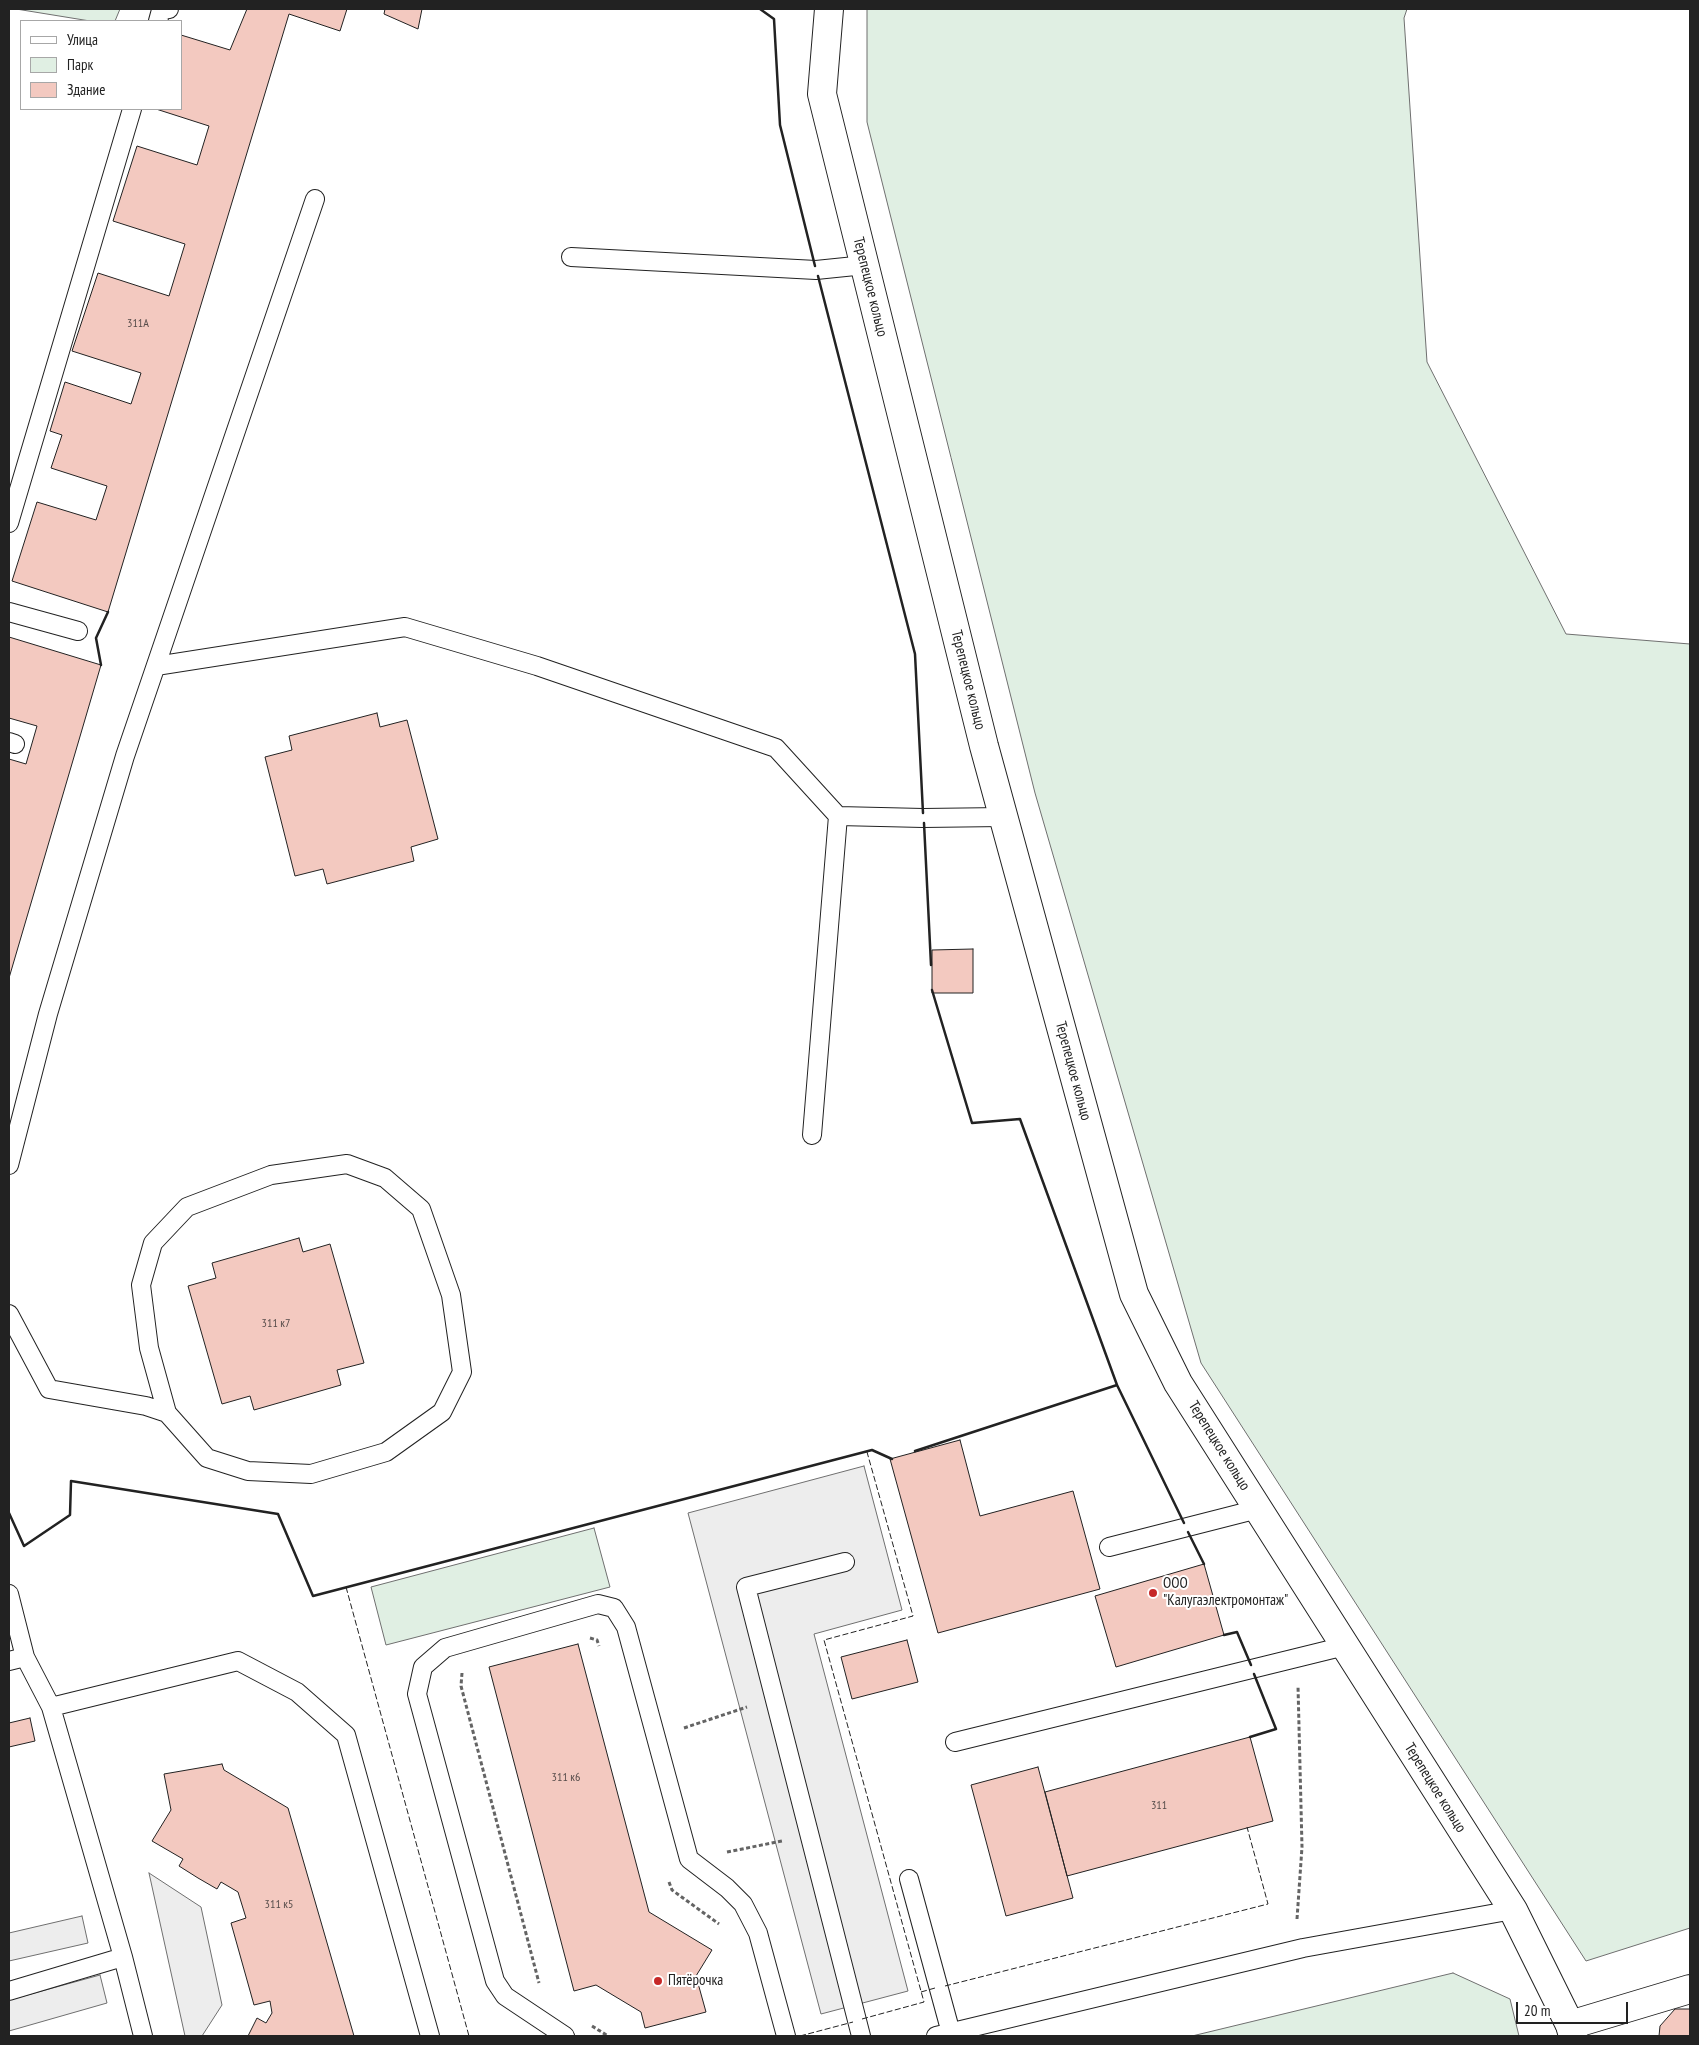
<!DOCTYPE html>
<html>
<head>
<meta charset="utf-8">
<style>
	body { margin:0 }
	#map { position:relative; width:1699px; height:2045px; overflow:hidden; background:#fff; font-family:"PT Sans Narrow",sans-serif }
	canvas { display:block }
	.frame { position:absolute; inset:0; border:10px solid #222; pointer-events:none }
	.legend { position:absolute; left:20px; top:20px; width:162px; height:90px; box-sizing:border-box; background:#fff; border:1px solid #a7a7a7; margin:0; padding:6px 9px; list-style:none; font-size:15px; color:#222 }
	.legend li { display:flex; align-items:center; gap:10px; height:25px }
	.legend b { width:25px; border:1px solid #a7a7a7 }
	.scale { position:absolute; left:1516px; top:2002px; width:112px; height:22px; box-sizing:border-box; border:2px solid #222; border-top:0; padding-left:6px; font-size:15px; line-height:18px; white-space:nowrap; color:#222; -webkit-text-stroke:4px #fff; paint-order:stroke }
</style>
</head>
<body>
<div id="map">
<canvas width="1699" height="2045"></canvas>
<div class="frame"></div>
<ul class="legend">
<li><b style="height:6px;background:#fff"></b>Улица</li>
<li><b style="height:14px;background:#e0efe3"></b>Парк</li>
<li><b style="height:14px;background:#f3c9c0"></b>Здание</li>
</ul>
<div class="scale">20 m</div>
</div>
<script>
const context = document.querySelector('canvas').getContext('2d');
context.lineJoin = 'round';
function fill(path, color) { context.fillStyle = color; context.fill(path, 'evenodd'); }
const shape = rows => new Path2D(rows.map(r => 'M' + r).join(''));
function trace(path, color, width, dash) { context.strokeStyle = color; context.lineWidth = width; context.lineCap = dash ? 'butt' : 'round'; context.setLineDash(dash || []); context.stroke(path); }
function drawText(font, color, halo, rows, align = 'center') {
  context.font = font + ' "PT Sans Narrow",sans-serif'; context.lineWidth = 4; context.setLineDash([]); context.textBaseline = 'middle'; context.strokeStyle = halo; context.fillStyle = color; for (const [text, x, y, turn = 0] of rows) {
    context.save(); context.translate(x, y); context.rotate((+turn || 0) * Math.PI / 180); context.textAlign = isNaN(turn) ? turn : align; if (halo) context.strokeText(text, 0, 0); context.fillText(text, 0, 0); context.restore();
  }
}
const green = shape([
	[16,9,120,9,115,21,90,21,16,9],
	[867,9,1407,9,1404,18,1427,362,1566,634,1690,644,1690,1928,1586,1961,1201,1363,1035,793,867,122,867,9],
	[594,1528,610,1587,386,1645,371,1587,594,1528],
	[1453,1973,1510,1999,1519,2036,1192,2036,1453,1973]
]);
fill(green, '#e0efe3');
trace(green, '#6f6f6f', 1);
const parking = shape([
	[864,1466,902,1610,814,1634,908,1991,821,2014,688,1513,864,1466],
	[149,1873,201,1907,222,2005,202,2036,185,2036,149,1873],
	[82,1916,88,1943,9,1961,9,1933,82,1916],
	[100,1975,107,2003,9,2031,9,2000,100,1975]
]);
fill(parking, '#ededed');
trace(parking, '#6f6f6f', 1);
const building = shape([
	[247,9,347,9,340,31,289,14,108,612,12,581,37,502,96,520,107,486,51,468,62,435,50,431,65,382,131,404,141,373,72,351,98,273,169,296,185,244,113,221,137,146,197,165,209,126,156,109,181,109,181,35,230,50,247,9],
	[385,9,422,9,418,29,384,14,385,9],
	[9,637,101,665,9,978,9,759,26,764,37,726,9,718,9,637],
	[377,713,380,727,407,720,438,839,411,847,414,861,327,884,323,869,295,876,265,757,292,750,289,736,377,713],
	[973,949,973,993,932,993,932,950,973,949],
	[299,1238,303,1252,330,1244,364,1363,337,1370,341,1385,254,1410,250,1396,222,1404,188,1286,216,1278,212,1263,299,1238],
	[960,1440,980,1516,1073,1491,1100,1589,938,1633,890,1459,960,1440],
	[1204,1564,1224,1635,1116,1667,1095,1596,1204,1564],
	[907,1640,918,1682,852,1699,841,1657,907,1640],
	[578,1644,649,1912,712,1950,696,1976,706,2012,645,2028,641,2012,596,1985,574,1991,489,1667,578,1644],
	[30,1718,35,1741,9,1747,9,1723,30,1718],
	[1250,1737,1273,1821,1067,1876,1045,1792,1250,1737],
	[222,1764,224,1770,288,1808,354,2036,248,2036,257,2018,266,2023,272,2013,270,2001,254,2005,231,1923,246,1918,238,1892,221,1882,217,1889,198,1878,179,1866,183,1859,152,1841,171,1810,164,1774,222,1764],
	[1038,1767,1073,1898,1006,1916,971,1785,1038,1767],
	[1675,2009,1690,2009,1690,2036,1659,2036,1660,2026,1675,2009]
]);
fill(building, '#f3c9c0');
trace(building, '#222', 1);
const service = shape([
	[158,21,161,10,169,9],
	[571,257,816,270,865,265],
	[9,523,132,109],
	[9,612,78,631],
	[156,666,405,627,537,666,776,748,838,816],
	[9,742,15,744],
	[812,1135,838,816,923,818,1003,817],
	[9,1165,48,1014,125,756,315,199],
	[9,1314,49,1389,146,1406,167,1413,207,1458,248,1471,311,1474,386,1452,442,1412,462,1372,451,1295,421,1209,385,1178,347,1164,271,1175,187,1207,153,1243,141,1285,149,1348,167,1413],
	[1109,1547,1258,1509],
	[845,1562,746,1587,861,2036],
	[9,1594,25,1657,9,1661],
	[25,1657,51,1707,123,1957],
	[51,1707,238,1661,297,1692,346,1735,430,2036],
	[955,1742,1345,1646],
	[909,1879,951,2033],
	[9,1991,123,1957,143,2036],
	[565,2036,505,1996,495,1981,417,1694,423,1667,445,1648,598,1604,614,1608,626,1627,689,1859,727,1888,743,1904,758,1933,786,2036],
	[936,2036,1303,1948,1513,1910]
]);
const minor = shape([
	[1570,2025,1690,1989]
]);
const tertiary = shape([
	[829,9,822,94,984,746,1134,1294,1178,1383,1513,1910,1570,2025,1573,2036]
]);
trace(service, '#222', 20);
trace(minor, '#222', 30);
trace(tertiary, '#222', 30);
trace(shape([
	[590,1638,597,1640,599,1646],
	[462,1673,461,1686,539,1983],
	[684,1728,747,1707],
	[727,1852,782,1841],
	[669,1882,672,1890,719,1924],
	[1297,1919,1302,1847,1298,1686],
	[592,2026,608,2036]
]), '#646464', 3, [4, 2.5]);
trace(service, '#fff', 18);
trace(minor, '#fff', 28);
trace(tertiary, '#fff', 28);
trace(shape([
	[346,1587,469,2036],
	[945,1986,1268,1904,1247,1827],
	[921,1992,935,1988],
	[862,2019,924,2002,824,1640,913,1616,867,1452],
	[800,2036,853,2022]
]), '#222', 1, [6, 2.5]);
trace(shape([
	[760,9,774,19,780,125,815,266],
	[818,276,915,654,923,813],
	[101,665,96,638,108,612],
	[924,823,931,965],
	[932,990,972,1123,1020,1119,1117,1385,1184,1523],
	[915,1451,1117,1385],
	[9,1513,24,1546,70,1515,71,1481,278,1514,313,1596,872,1450,892,1459],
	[1188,1532,1204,1564],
	[1224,1635,1237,1632,1251,1665],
	[1250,1737,1276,1729,1254,1674]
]), '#222', 2.5);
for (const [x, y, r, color] of [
	[1153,1593,5,"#c62828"],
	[658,1981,5,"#c62828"]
]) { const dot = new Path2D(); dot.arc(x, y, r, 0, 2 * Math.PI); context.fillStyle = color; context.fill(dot); trace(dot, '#fff', 2); }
drawText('12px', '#564c4a', null, [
	["311А",138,324],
	["311 к7",276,1324],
	["311 к6",566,1778],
	["311",1159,1806],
	["311 к5",279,1905]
]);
drawText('15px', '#222', '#fff', [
	["Терепецкое кольцо",870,287,76],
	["Терепецкое кольцо",968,680,76],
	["Терепецкое кольцо",1073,1071,75],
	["Терепецкое кольцо",1219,1446,58],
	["Терепецкое кольцо",1435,1788,58]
]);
drawText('15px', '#222', '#fff', [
	["ООО",1163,1584],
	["\"Калугаэлектромонтаж\"",1163,1601],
	["Пятёрочка",668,1981]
], 'left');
</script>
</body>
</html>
